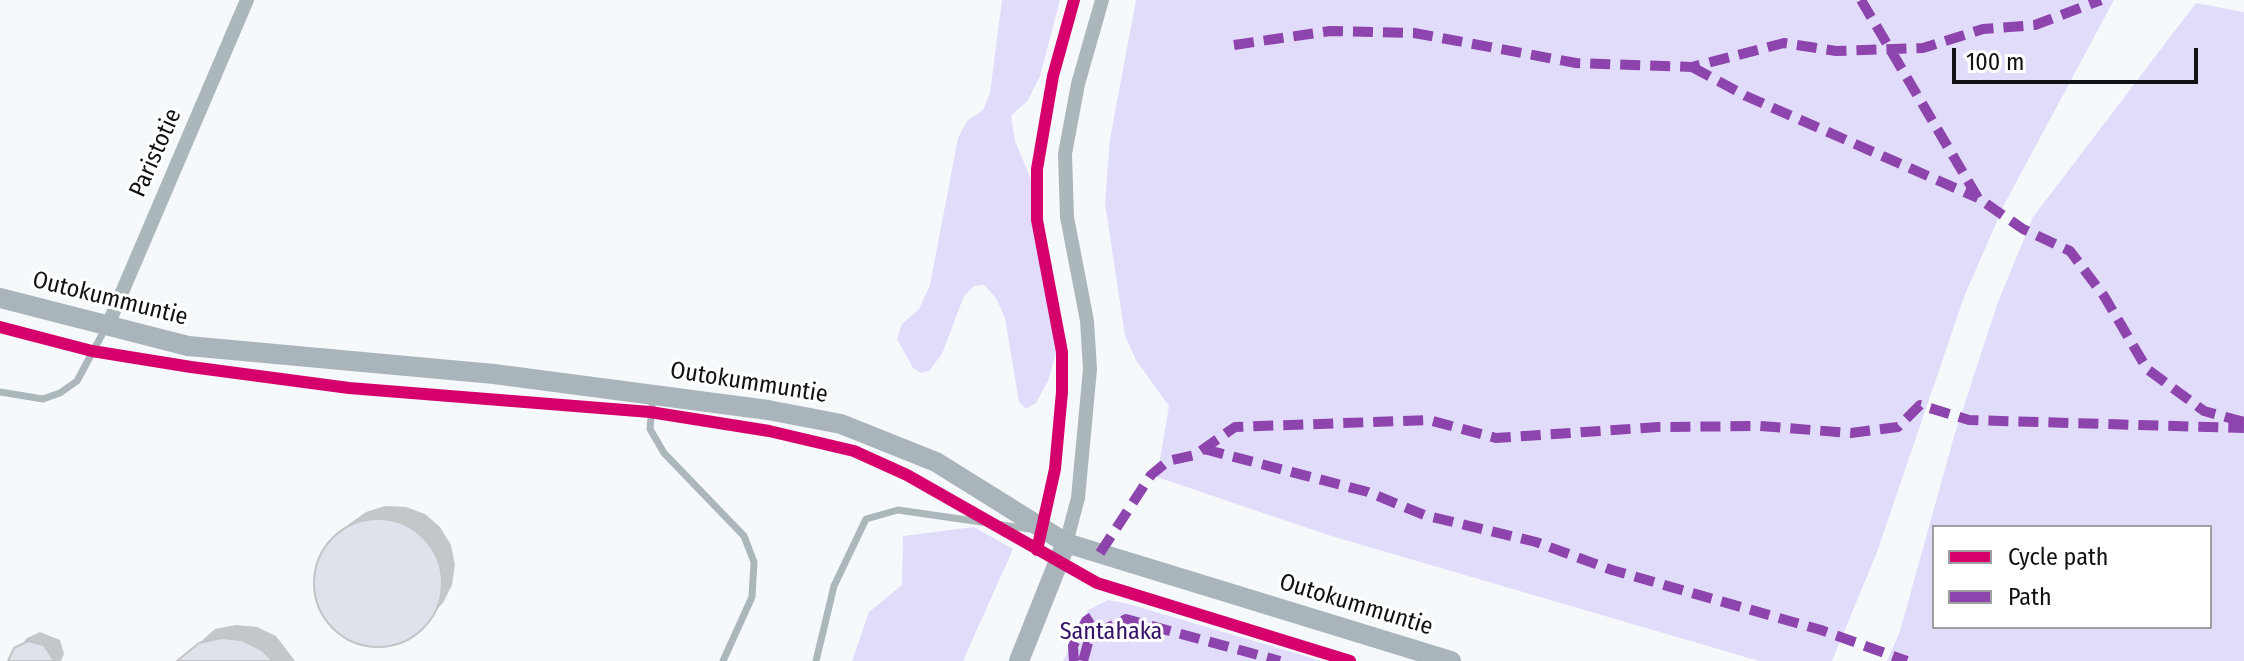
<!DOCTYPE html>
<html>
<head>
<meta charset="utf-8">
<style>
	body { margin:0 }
	#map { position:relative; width:2244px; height:661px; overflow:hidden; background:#f6f9fc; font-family:"Fira Sans Condensed",sans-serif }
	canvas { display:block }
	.legend { position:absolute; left:1932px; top:525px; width:280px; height:104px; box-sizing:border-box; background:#fff; border:2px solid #9fa0a1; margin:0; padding:10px 14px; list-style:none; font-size:24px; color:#101214 }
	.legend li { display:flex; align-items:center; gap:16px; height:40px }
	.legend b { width:40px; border:2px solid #9fa0a1 }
	.scale { position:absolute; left:1952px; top:48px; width:246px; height:36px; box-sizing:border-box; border:4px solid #101214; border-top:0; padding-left:10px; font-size:24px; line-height:28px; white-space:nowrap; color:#101214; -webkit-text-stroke:6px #fff; paint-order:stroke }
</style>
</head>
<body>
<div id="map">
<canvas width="2244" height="661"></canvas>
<ul class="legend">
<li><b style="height:10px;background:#d6006c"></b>Cycle path</li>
<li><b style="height:10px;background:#8e44ad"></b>Path</li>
</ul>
<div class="scale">100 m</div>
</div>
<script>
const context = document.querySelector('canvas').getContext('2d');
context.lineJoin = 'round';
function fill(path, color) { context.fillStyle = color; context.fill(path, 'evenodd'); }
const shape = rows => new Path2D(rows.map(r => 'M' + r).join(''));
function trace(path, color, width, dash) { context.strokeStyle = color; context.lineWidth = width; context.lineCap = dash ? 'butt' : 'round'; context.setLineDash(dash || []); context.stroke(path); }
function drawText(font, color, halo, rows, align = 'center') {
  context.font = font + ' "Fira Sans Condensed",sans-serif'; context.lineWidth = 6; context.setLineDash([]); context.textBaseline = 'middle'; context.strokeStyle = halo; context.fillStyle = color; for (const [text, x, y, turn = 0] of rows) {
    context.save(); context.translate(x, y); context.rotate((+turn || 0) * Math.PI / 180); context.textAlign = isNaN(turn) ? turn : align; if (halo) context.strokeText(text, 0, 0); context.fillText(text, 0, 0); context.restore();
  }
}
fill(shape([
	[1002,0,1060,0,1040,76,1028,100,1011,116,1015,141,1032,182,1032,221,1057,350,1048,381,1036,403,1026,409,1019,402,1005,318,996,298,984,285,974,286,964,296,942,354,929,371,921,373,913,368,897,339,902,324,919,309,930,285,958,138,967,121,983,110,990,93],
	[1136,0,2114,0,2005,203,1964,297,1877,552,1832,661,1759,661,1328,535,1157,477,1169,406,1136,360,1125,336,1105,203,1110,139],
	[2196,3,2244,12,2244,661,1887,661,1900,631,1955,433,1998,302,2033,217],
	[1934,527,2210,527,2210,627,1934,627],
	[974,527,1013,549,963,661,852,661,869,612,902,585,903,536],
	[1108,600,1129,604,1322,661,1063,661,1088,610]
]), '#e2dcfb');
fill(shape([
	[385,506,406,507,425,514,440,527,451,545,455,565,452,585,443,603,413,633,395,642,375,645,355,640,337,630,324,614,317,595,316,575,322,555,349,524,366,512],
	[236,625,257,627,276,636,295,661,179,661,215,629],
	[40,632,60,640,64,654,61,661,10,661,27,638]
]), '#0003');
const building = shape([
	'314 583a64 64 0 1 1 128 0a64 64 0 1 1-128 0Z',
	[221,638,242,640,262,650,273,661,177,661,199,643,221,638],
	[28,641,44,645,54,661,8,661,14,648,28,641]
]);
fill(building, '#dee2eb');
trace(building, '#c2c4c7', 2);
trace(shape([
	[0,392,43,399,60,393,77,381,105,329],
	[653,395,650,429,664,453,744,536,754,562,752,597,723,661],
	[816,661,834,586,866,519,898,510,1030,529]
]), '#acb7bb', 7);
trace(shape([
	[108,325,247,0],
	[1066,543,1078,498,1090,369,1087,321,1067,217,1065,154,1078,84,1102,0]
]), '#acb7bb', 14);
trace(shape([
	[0,298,188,346,494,374,768,410,841,424,936,462,1066,543,1451,661],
	[1019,661,1066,543]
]), '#aab5bb', 20);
trace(shape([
	[1861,0,1978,198,2023,229,2070,251,2104,296,2147,369,2204,411,2244,422],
	[1234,45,1330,31,1414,33,1576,63,1692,67,1784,43,1836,51,1923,48,1983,29,2035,25,2101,0],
	[1692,67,1746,96,1978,198],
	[1204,449,1368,492,1424,515,1536,542,1612,570,1821,630,1907,661],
	[1100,553,1151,475,1168,461,1195,455,1235,427,1429,420,1496,438,1658,427,1760,426,1851,433,1898,427,1920,405,1969,420,2244,428],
	[1074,661,1073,646,1086,621,1100,612],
	[1083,661,1088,643,1105,629,1126,619,1280,661]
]), '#8e44ad', 10, [20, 10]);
trace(shape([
	[0,327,92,351,191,367,349,388,650,412,769,431,854,451,907,475,1097,583,1350,661],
	[1037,550,1055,469,1062,392,1062,352,1037,220,1037,169,1053,76,1074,0]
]), '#d6006c', 12);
drawText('24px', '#101214', '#fff', [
	["Paristotie",156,153,-66],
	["Outokummuntie",110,299,14],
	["Outokummuntie",749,383,9],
	["Outokummuntie",1356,605,17]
]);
drawText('24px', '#351167', '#fff', [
	["Santahaka",1111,632]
]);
</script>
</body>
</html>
